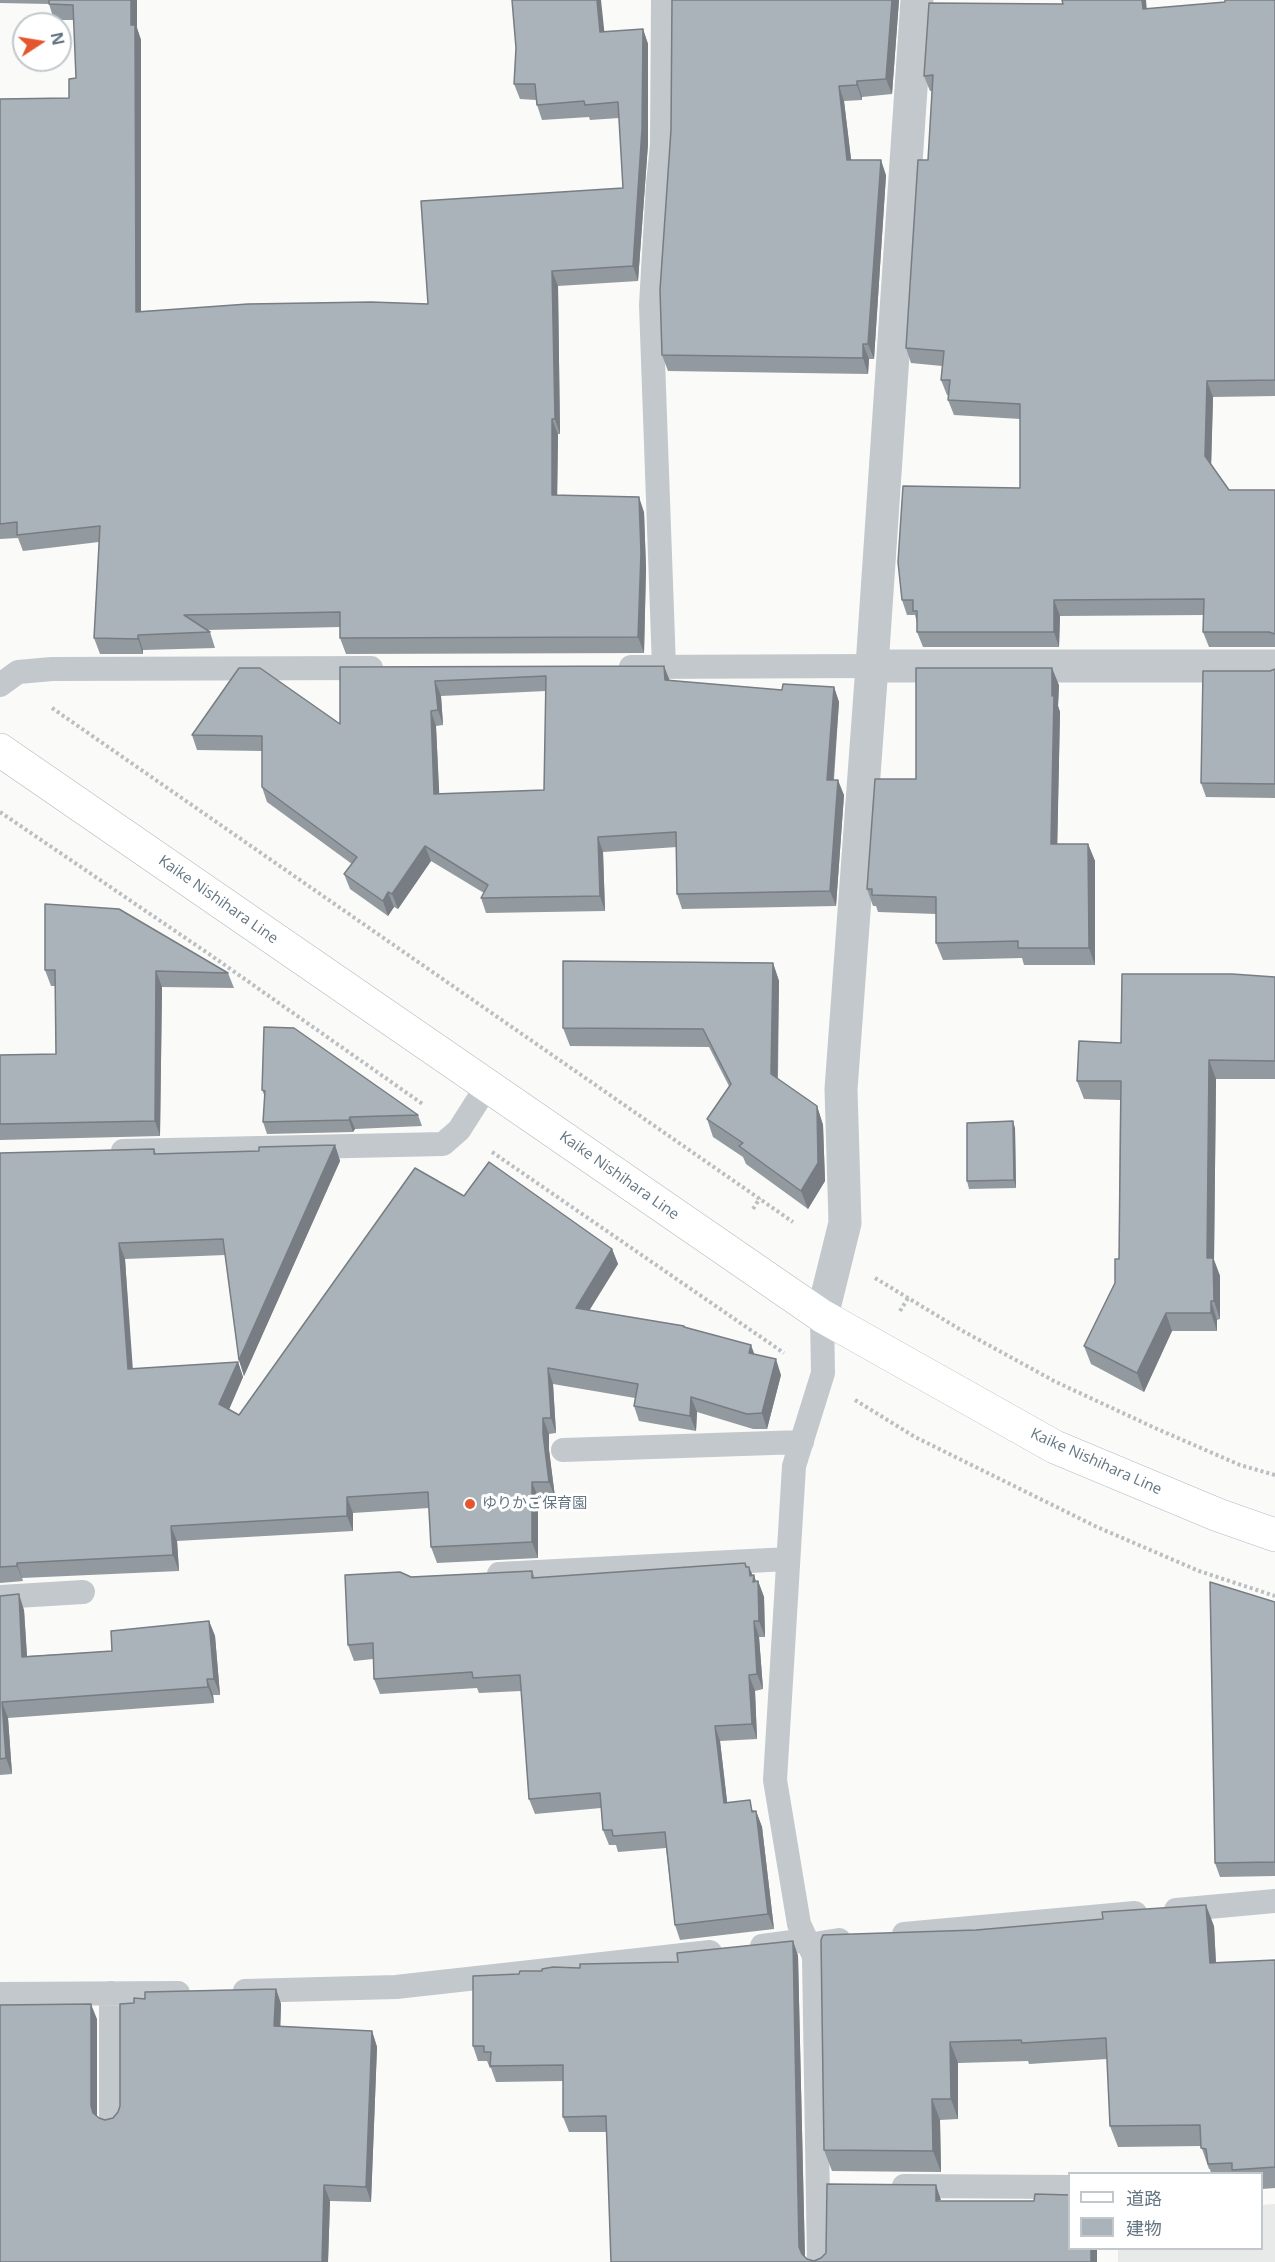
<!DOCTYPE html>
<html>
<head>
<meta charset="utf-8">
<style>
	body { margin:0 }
	#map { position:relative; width:1275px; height:2262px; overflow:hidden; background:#fafaf8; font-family:"Open Sans","Noto Sans JP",sans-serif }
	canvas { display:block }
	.legend { position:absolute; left:1068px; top:2172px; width:195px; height:78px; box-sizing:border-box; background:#fff; border:2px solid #c1c8cd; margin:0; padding:8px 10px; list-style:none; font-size:18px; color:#657683 }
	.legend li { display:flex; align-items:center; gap:12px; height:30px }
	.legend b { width:30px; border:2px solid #c1c8cd }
	.north { position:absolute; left:12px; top:12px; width:60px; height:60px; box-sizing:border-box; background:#fff; border:2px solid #c1c8cd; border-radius:50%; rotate:78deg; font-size:16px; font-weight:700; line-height:24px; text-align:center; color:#657683 }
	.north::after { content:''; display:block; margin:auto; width:21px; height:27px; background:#e4572e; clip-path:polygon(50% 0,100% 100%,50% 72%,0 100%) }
</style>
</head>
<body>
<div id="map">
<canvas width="1275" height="2262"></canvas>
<ul class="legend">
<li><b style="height:8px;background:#fff"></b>道路</li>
<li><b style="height:16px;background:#aab3b9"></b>建物</li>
</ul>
<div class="north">N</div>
</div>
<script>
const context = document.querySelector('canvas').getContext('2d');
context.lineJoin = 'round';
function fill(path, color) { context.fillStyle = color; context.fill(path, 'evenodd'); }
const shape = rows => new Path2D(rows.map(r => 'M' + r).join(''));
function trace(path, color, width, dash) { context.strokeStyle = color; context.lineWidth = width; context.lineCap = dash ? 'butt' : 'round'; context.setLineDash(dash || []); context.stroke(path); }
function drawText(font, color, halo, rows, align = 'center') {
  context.font = font + ' "Open Sans","Noto Sans JP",sans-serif'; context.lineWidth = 6; context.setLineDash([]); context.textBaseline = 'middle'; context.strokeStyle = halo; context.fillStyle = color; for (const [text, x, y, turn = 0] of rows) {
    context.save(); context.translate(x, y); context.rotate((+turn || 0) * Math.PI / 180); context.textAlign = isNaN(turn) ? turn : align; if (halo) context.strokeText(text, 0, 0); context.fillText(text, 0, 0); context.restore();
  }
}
fill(shape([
	[1275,2204,1275,2262,1118,2262,1118,2249,1262,2248,1262,2205]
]), '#e8e9e9');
const secondary = shape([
	[0,750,822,1316,1055,1447,1218,1515,1275,1535]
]);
trace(secondary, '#b3babf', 34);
trace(shape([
	[52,708,793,1222],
	[0,812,209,954,424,1105],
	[492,1152,784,1353],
	[753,1209,760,1198],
	[875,1278,961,1330,1056,1382,1155,1428,1240,1465,1275,1475],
	[900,1311,908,1298],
	[855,1400,915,1437,1097,1527,1199,1571,1275,1596]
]), '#bbbfc2', 4, [3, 3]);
trace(shape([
	[663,0,662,145,658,184,651,305,664,667],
	[631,667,872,666],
	[0,685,18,672,52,669,371,668],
	[123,1151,443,1144,459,1130,487,1086],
	[563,1450,802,1442],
	[499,1574,788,1559],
	[0,1597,83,1592],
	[1176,1910,1275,1901],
	[904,1934,1135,1913],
	[762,1946,807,1940],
	[813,1954,799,1924,775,1780,794,1466,823,1373,822,1316],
	[245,1991,396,1987,710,1952],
	[111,1993,111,2121],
	[0,1994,178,1993],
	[904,2186,1070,2187],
	[819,2262,814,1958,820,1943,839,1940]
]), '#c3c8cc', 24);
trace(shape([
	[872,666,1275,666],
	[822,1316,845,1223,841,1089,872,666,917,0]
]), '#c3c8cc', 33);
trace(secondary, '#fff', 33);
fill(shape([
	[0,0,137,0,137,28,141,40,141,311,428,304,623,188,619,118,590,120,589,117,542,120,537,105,536,100,520,99,514,84,604,32,643,29,648,44,648,144,638,281,558,286,560,434,558,434,557,495,644,512,646,568,644,653,346,654,340,638,340,627,206,630,210,632,215,648,143,650,143,654,100,654,94,638,99,542,23,551,18,538,0,539,0,99,69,98,76,78,74,20,54,20,49,4,0,3],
	[899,0,892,94,862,97,862,100,844,101,851,160,886,175,874,359,869,359,868,374,668,371,662,355,671,130],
	[1275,0,1275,396,1213,397,1211,464,1229,490,1275,490,1275,647,1209,647,1203,632,1204,615,1060,616,1059,647,923,647,917,632,917,623,915,615,907,615,902,600,1020,488,1020,419,954,415,948,400,949,395,947,395,941,380,942,366,911,363,906,348,928,160,932,91,930,91,924,76,1063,4,1147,9],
	[340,667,669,681,782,690,834,687,839,702,834,780,844,795,836,906,682,909,677,894,677,847,603,852,605,911,486,913,481,898,484,893,431,861,398,909,394,907,388,916,350,889,344,874,352,864,267,802,262,787,262,751,197,750,192,735,340,724],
	[546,691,544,790,439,794,436,726,443,725,441,696],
	[1275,669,1275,798,1206,797,1201,783,1270,671],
	[1059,685,1058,706,1060,712,1057,844,1088,844,1095,861,1095,965,1024,965,1022,958,943,960,936,943,936,914,878,912,876,906,873,906,867,889,916,779],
	[45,904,228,973,234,988,162,987,160,1136,0,1140,0,1055,56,1054,55,986,51,986,45,970],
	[773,963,779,981,778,1079,817,1106,823,1125,825,1181,808,1209,746,1164,743,1157,713,1137,707,1119,729,1086,709,1047,570,1046,563,1028],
	[1275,977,1275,1079,1216,1079,1214,1260,1220,1276,1220,1319,1217,1320,1217,1331,1172,1331,1144,1392,1091,1364,1084,1346,1115,1283,1119,1259,1120,1100,1084,1099,1077,1081,1121,1043],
	[262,1090,418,1115,422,1126,355,1129,353,1132,267,1134,263,1122,265,1097],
	[1015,1128,1016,1188,969,1189,967,1181],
	[335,1145,340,1161,244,1376,239,1360,225,1255,125,1259,132,1369,238,1362,243,1377,229,1409,239,1415,464,1196,612,1249,618,1264,589,1310,684,1326,685,1328,754,1354,781,1375,767,1429,753,1429,697,1412,696,1431,639,1421,634,1406,635,1398,553,1384,556,1433,549,1434,549,1450,555,1497,538,1497,538,1558,437,1563,431,1547,429,1508,353,1513,353,1531,177,1541,179,1571,22,1578,23,1581,0,1583,0,1153,154,1149,156,1154,259,1151],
	[747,1567,752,1575,754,1575,756,1582,758,1581,764,1597,765,1637,759,1637,763,1689,755,1691,757,1739,720,1741,727,1802,756,1811,762,1827,774,1929,680,1940,675,1925,666,1848,618,1852,616,1845,609,1845,603,1830,601,1808,535,1814,529,1799,521,1691,479,1693,477,1688,380,1694,374,1679,373,1659,354,1661,348,1645,411,1577,532,1571,535,1578],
	[0,1596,24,1610,27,1656,112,1651,209,1621,215,1636,220,1695,213,1695,214,1703,8,1718,12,1774,0,1775],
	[1275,1602,1275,1876,1220,1877,1215,1863],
	[1214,1926,1216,1963,1275,1960,1275,2188,1262,2189,1262,2174,1211,2174,1210,2169,1209,2169,1201,2146,1118,2147,1110,2126,1107,2059,1029,2064,1028,2061,958,2063,958,2119,940,2120,941,2172,832,2171,824,2150,821,1940],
	[793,1941,798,1956,805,2257,807,2259,814,2261,821,2258,941,2201,1097,2248,1097,2262,611,2262,607,2132,569,2132,563,2117,563,2081,496,2082,491,2068,490,2068,487,2061,478,2061,473,2046,519,1974,580,1968,678,1962],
	[276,1989,281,2004,280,2026,372,2031,377,2047,371,2202,330,2201,328,2262,0,2262,97,2019,97,2116,99,2118,105,2120,113,2118,118,2112,120,2106,134,2003,145,1999]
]), '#929a9f');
fill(shape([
	[131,0,137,0,137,28,141,40,141,327,136,312],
	[597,0,601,0,606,47,600,32],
	[892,0,899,0,892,94,886,79],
	[1142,0,1146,0,1148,24,1143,9],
	[643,29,648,44,648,144,638,281,633,266],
	[857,81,862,97,862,100,857,85],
	[839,86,844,101,853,175,847,160],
	[881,160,886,175,874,359,868,344],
	[552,271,558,286,560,434,555,419],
	[863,344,869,359,868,374,863,358],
	[1207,381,1213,397,1211,471,1205,456],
	[552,419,558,434,557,510,552,495],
	[639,497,644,512,646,568,644,653,638,637],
	[1054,600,1060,616,1059,647,1054,632],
	[138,635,143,650,143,654,138,639],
	[664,666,670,681,665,680],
	[1052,668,1059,685,1058,706,1060,712,1057,861,1051,844],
	[435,681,441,696,443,725,438,710],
	[834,687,839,702,832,795,827,780],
	[431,711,436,726,440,809,434,794],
	[838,780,844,795,836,906,830,891],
	[598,837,603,852,605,911,600,896],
	[1088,844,1095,861,1095,965,1089,948],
	[425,846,431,861,398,909,392,894],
	[388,892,394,907,388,916,383,901],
	[773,963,779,981,777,1093,771,1074],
	[156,971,162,987,160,1136,155,1121],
	[1209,1060,1216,1079,1214,1260,1220,1276,1220,1319,1214,1301,1207,1258],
	[817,1106,823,1125,825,1181,808,1209,801,1191],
	[350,1117,355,1129,353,1132,349,1120],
	[1013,1121,1015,1128,1016,1188,1014,1180],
	[335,1145,340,1161,244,1376,239,1360],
	[119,1243,125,1259,134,1385,128,1369],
	[612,1249,618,1264,581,1324,576,1308],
	[1211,1301,1217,1320,1217,1331,1211,1313],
	[1166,1313,1172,1331,1144,1392,1137,1373],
	[751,1345,757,1361,749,1353],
	[776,1359,781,1375,767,1429,762,1413],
	[238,1362,243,1377,225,1419,219,1404],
	[548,1368,553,1384,556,1433,551,1418],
	[691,1397,697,1412,696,1431,690,1416],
	[543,1418,549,1434,549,1450,555,1497,549,1482,543,1434],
	[532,1482,538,1497,538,1558,532,1542],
	[347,1497,353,1513,353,1531,347,1516],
	[171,1526,177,1541,179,1571,173,1555],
	[17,1563,23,1581,17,1566],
	[745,1563,750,1574,749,1567,754,1578,754,1575,758,1588,758,1581,764,1597,765,1637,759,1621,746,1567],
	[19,1594,24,1610,28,1672,22,1657],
	[209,1621,215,1636,220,1695,214,1679],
	[754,1621,759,1637,763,1689,757,1674],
	[749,1675,755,1691,757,1739,752,1724],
	[207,1679,213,1695,214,1703,208,1687],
	[2,1702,8,1718,12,1774,6,1758],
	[715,1726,720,1741,729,1818,724,1803],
	[756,1811,762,1827,774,1929,768,1914],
	[1206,1905,1214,1926,1217,1984,1210,1963],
	[793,1941,798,1956,805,2262,799,2247],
	[276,1989,281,2004,280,2041,274,2026],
	[91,2004,97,2019,97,2121,99,2129,91,2106],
	[372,2031,377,2047,371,2202,366,2187],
	[950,2042,958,2063,958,2119,951,2099],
	[932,2099,940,2120,941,2172,933,2151],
	[324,2185,330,2201,328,2262,322,2262],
	[936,2185,941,2200,936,2201],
	[1091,2248,1097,2248,1097,2262,1091,2262]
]), '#777d82');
const building = shape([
	[49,0,131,0,131,25,135,25,136,312,248,304,371,302,428,304,421,201,623,188,618,102,585,105,584,101,537,105,535,84,514,84,516,48,512,0,597,0,600,32,643,29,642,129,633,266,552,271,555,419,552,419,552,495,639,497,641,553,638,637,340,638,340,612,184,615,210,632,138,635,138,639,94,638,100,526,17,535,17,522,0,524,0,99,69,98,69,79,76,78,73,5,49,4,49,0],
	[672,0,892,0,886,79,857,81,857,85,839,86,847,160,881,160,868,344,863,344,863,358,662,355,660,290,671,130,672,0],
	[1062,0,1142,0,1143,9,1225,2,1225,0,1275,0,1275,380,1207,381,1205,456,1229,490,1275,490,1275,634,1269,632,1203,632,1204,599,1054,600,1054,632,917,632,917,611,913,611,913,600,902,600,898,562,903,486,1020,488,1020,404,948,400,950,380,941,380,944,351,906,348,918,160,928,160,933,75,924,76,929,3,1063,4,1062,0],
	[664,666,665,680,782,690,783,684,834,687,827,780,838,780,830,891,677,894,676,832,598,837,600,896,481,898,488,885,425,846,392,894,388,892,383,901,344,874,357,857,262,787,262,736,192,735,239,668,260,668,340,724,340,667,664,666],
	[546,676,544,790,434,794,431,711,438,710,435,681,546,676],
	[916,668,1052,668,1052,696,1054,695,1051,844,1088,844,1089,948,1018,948,1018,941,936,943,936,897,872,895,872,889,867,889,875,779,916,779,916,668],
	[1275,669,1275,784,1201,783,1203,671,1270,671,1275,669],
	[45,904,119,909,228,973,156,971,155,1121,0,1124,0,1055,56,1054,55,970,45,970,45,904],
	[563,961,773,963,771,1074,817,1106,818,1163,801,1191,739,1146,743,1143,707,1119,731,1084,703,1029,563,1028,563,961],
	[1122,974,1232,974,1275,977,1275,1061,1209,1060,1207,1258,1213,1258,1214,1301,1211,1301,1211,1313,1166,1313,1137,1373,1084,1346,1115,1283,1115,1259,1119,1259,1121,1081,1077,1081,1079,1041,1121,1043,1122,974],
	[264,1027,294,1028,418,1115,350,1117,349,1120,263,1122,265,1091,262,1090,264,1027],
	[1013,1121,1014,1180,967,1181,967,1123,1013,1121],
	[335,1145,239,1360,223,1239,119,1243,128,1369,238,1362,219,1404,239,1415,415,1168,464,1196,489,1162,612,1249,576,1308,684,1326,684,1327,751,1345,749,1353,776,1359,762,1413,747,1414,691,1397,690,1416,634,1406,638,1384,548,1368,551,1418,543,1418,543,1434,549,1482,532,1482,532,1542,431,1547,428,1492,347,1497,347,1516,171,1526,173,1555,17,1563,17,1566,0,1567,0,1153,154,1149,154,1154,259,1151,259,1147,335,1145],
	[745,1563,746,1567,749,1567,750,1576,754,1575,753,1582,758,1581,759,1621,754,1621,757,1674,749,1675,752,1724,715,1726,724,1803,750,1800,752,1812,756,1811,768,1914,675,1925,665,1832,613,1836,612,1830,603,1830,600,1793,529,1799,520,1675,473,1678,472,1672,374,1679,373,1643,348,1645,345,1575,400,1572,411,1577,532,1571,532,1578,745,1563],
	[1210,1582,1275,1602,1275,1862,1215,1863,1210,1582],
	[19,1594,22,1657,112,1651,111,1631,209,1621,214,1679,207,1679,208,1687,2,1702,6,1758,0,1759,0,1596,19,1594],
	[1206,1905,1210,1963,1275,1960,1275,2167,1232,2170,1232,2163,1208,2164,1206,2149,1201,2148,1200,2125,1110,2126,1106,2038,1022,2043,1021,2040,950,2042,951,2099,932,2099,933,2151,824,2150,821,1940,823,1935,976,1930,1103,1919,1102,1912,1206,1905],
	[793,1941,799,2247,802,2254,807,2259,814,2261,821,2258,826,2253,827,2184,936,2185,936,2201,1034,2201,1035,2194,1070,2195,1070,2248,1091,2248,1091,2262,611,2262,606,2116,563,2117,563,2065,490,2066,491,2052,484,2052,484,2046,473,2046,473,1976,519,1974,520,1971,542,1971,542,1969,553,1967,580,1968,580,1964,582,1964,678,1962,677,1953,793,1941],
	[276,1989,274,2026,372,2031,366,2187,324,2185,322,2262,0,2262,0,2005,91,2004,91,2106,93,2113,99,2118,105,2120,113,2118,118,2112,120,2106,120,2004,134,2003,134,1998,145,1999,145,1992,276,1989]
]);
fill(building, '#aab3b9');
trace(building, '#777d82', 1.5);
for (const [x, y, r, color] of [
	[470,1504,6,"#e4572e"]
]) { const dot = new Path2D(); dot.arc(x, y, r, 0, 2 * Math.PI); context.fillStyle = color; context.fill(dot); trace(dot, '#fff', 2); }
drawText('15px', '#657683', '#fff', [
	["Kaike Nishihara Line",218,900,35],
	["Kaike Nishihara Line",619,1176,35],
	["Kaike Nishihara Line",1096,1462,24]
]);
drawText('15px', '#657683', '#fff', [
	["ゆりかご保育園",482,1504]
], 'left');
</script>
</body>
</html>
